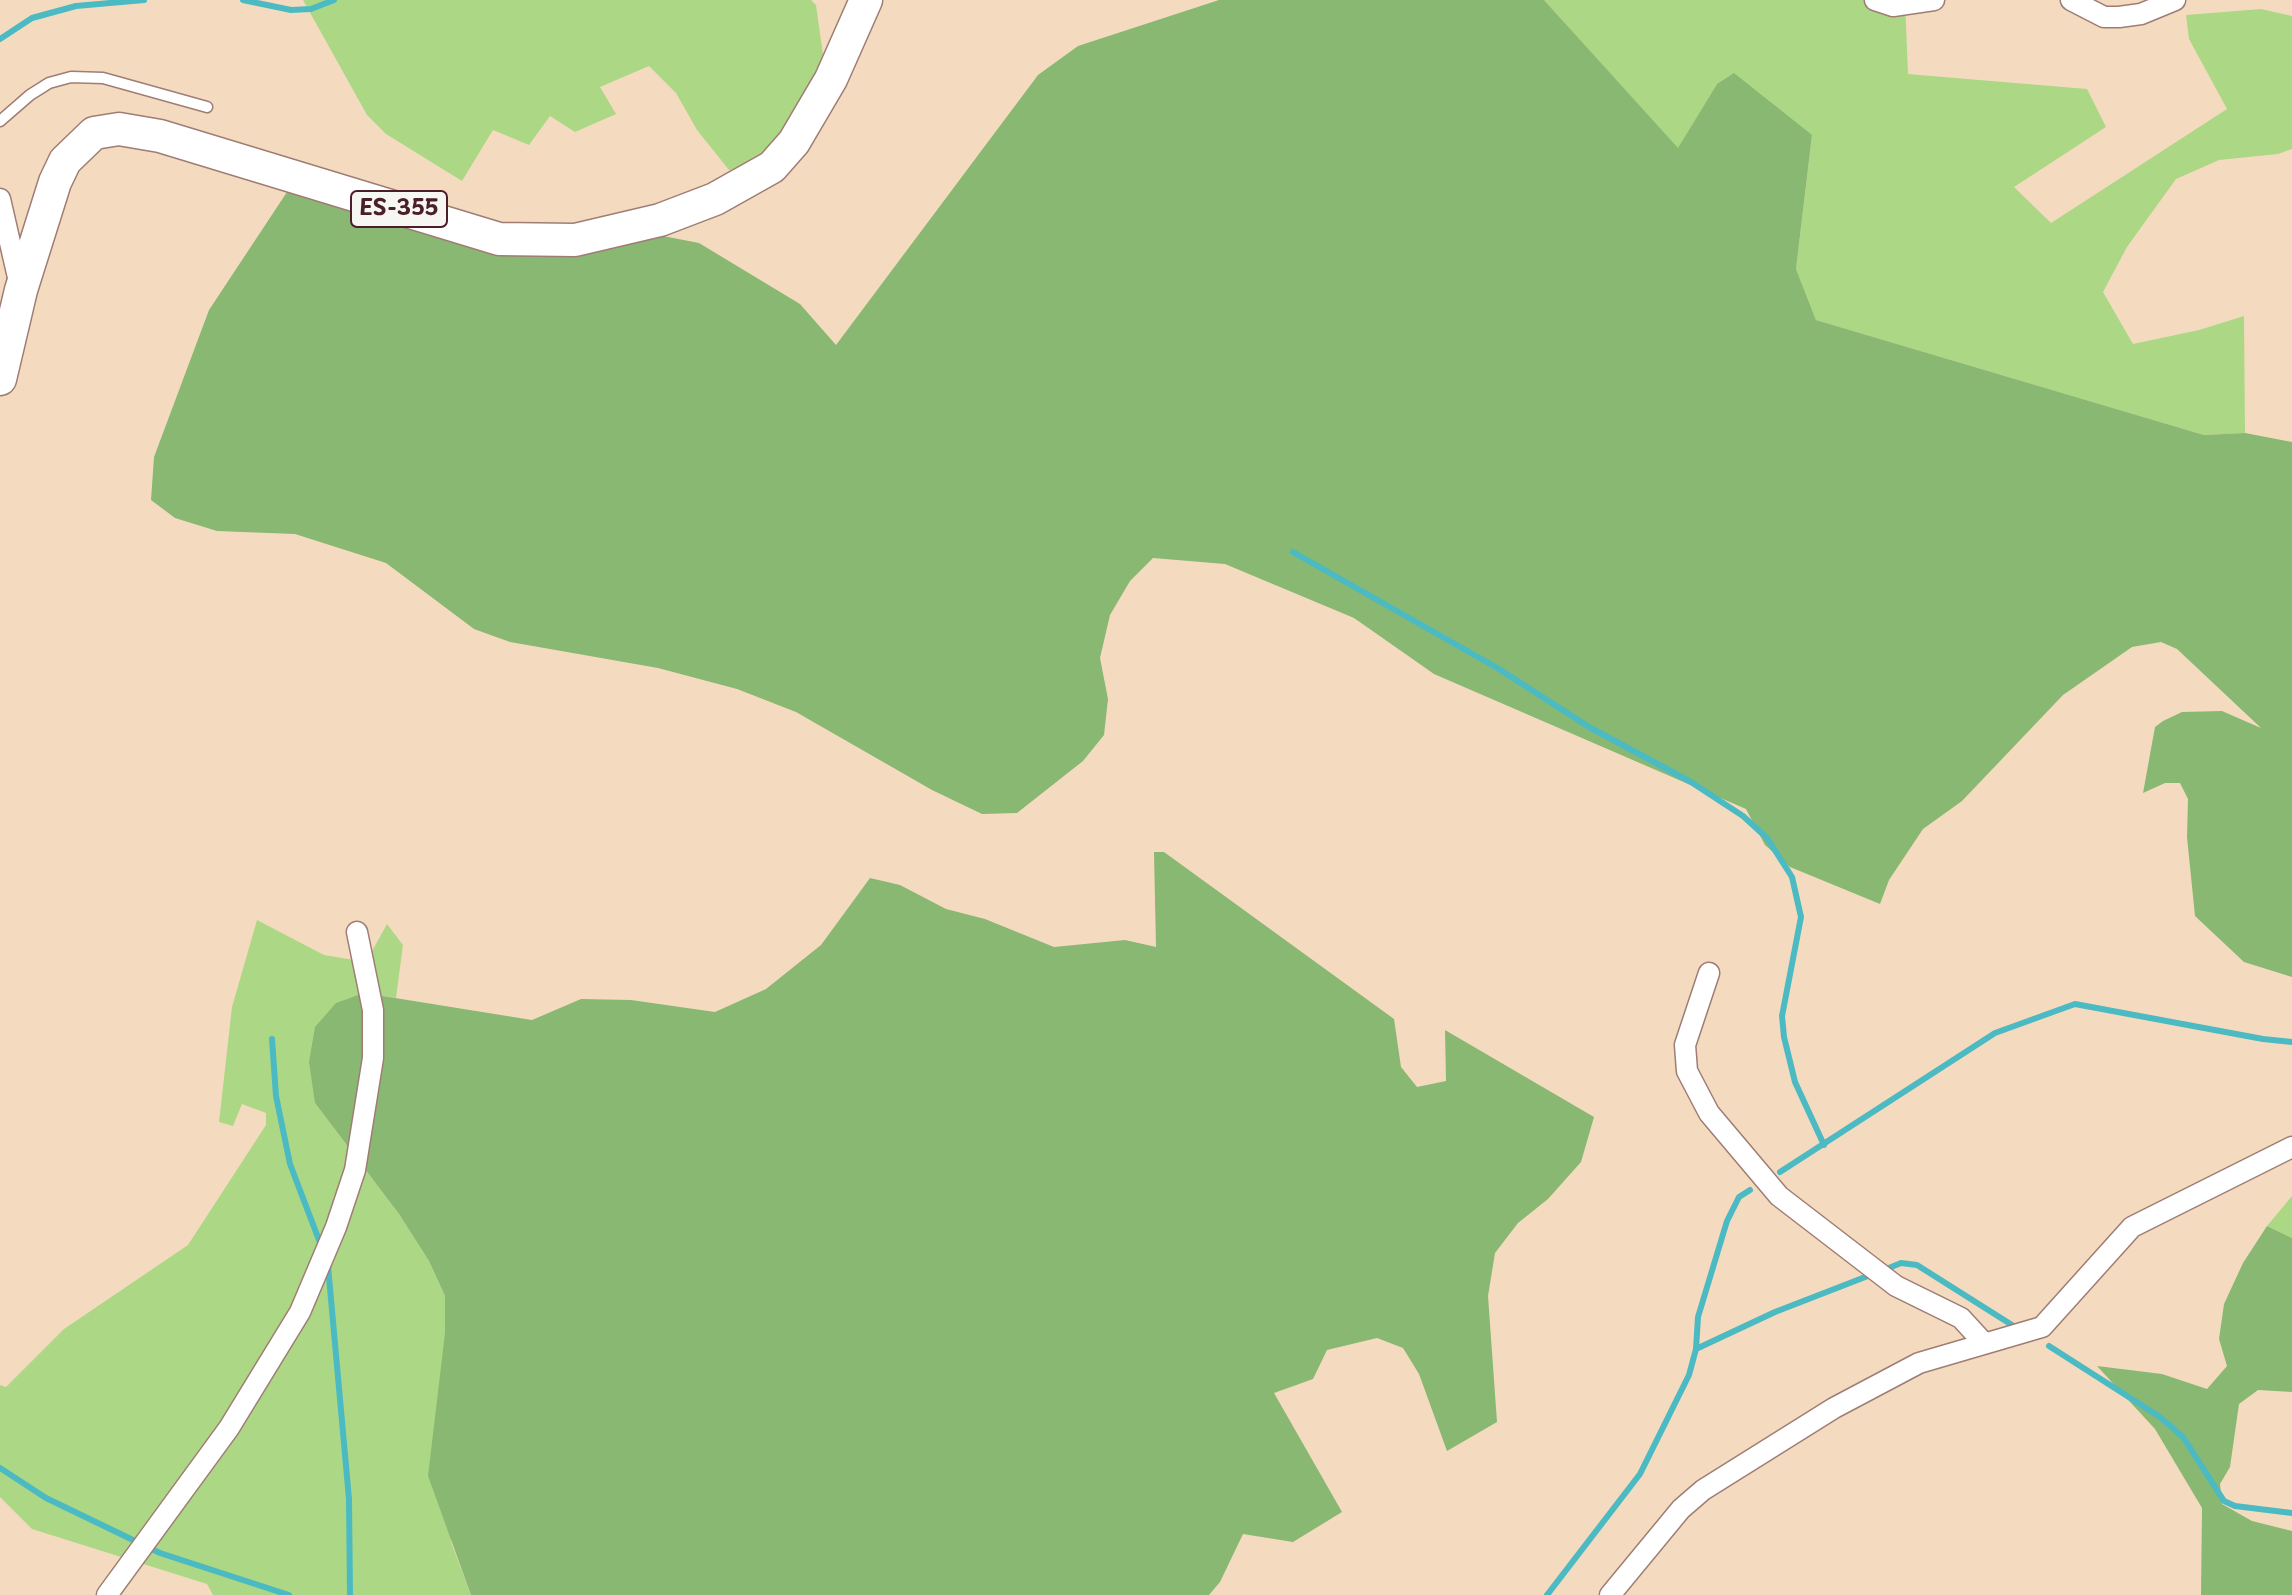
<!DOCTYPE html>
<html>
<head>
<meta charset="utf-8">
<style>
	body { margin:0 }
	canvas { display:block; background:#f4dbbf }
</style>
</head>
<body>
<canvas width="2292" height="1595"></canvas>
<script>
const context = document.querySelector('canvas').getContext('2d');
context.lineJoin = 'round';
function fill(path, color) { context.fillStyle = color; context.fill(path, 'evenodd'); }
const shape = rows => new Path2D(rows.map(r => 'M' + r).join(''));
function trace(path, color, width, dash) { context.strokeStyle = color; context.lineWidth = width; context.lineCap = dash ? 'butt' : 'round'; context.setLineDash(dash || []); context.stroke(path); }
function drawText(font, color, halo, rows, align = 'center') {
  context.font = font + ' "Playpen Sans",sans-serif'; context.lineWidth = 8; context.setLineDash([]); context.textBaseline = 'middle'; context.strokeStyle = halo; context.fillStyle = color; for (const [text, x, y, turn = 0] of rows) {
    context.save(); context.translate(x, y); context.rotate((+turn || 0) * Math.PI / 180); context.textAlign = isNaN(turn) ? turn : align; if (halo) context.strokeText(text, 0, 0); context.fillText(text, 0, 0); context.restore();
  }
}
fill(shape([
	[303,0,811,0,816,5,824,62,784,135,758,160,742,167,729,170,697,130,676,93,649,66,600,87,616,114,575,132,550,116,529,145,493,130,462,181,386,134,367,115],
	[1544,0,1905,0,1908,74,2087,89,2106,127,2014,187,2051,223,2227,109,2189,39,2186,15,2261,9,2292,16,2292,149,2278,154,2219,160,2176,179,2127,247,2103,292,2133,344,2199,330,2244,316,2245,433,2204,435,1816,320,1796,269,1812,135,1717,84,1678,149],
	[257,920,324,955,366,962,387,924,403,945,396,998,364,993,315,1103,399,1214,429,1261,445,1296,451,1542,471,1595,213,1595,207,1584,32,1529,0,1497,0,1385,6,1387,64,1329,188,1245,266,1125,266,1113,242,1104,233,1126,219,1122,232,1007],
	[2292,1196,2292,1238,2267,1226]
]), '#acd885');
fill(shape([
	[1219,0,1544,0,1678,148,1717,84,1734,73,1812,135,1796,269,1816,320,2204,435,2245,433,2292,442,2292,977,2244,962,2195,916,2187,837,2188,799,2180,783,2165,783,2143,793,2155,727,2163,721,2182,712,2222,711,2261,728,2177,649,2161,642,2132,647,2063,695,1962,801,1923,829,1889,880,1880,904,1790,867,1765,845,1746,809,1434,674,1354,618,1225,564,1153,558,1130,581,1110,615,1100,658,1108,699,1104,735,1083,761,1017,813,982,814,932,790,796,712,737,689,658,668,510,642,474,629,386,563,295,534,217,531,175,518,151,500,154,457,209,310,289,189,527,253,653,228,663,236,699,243,800,304,836,345,1038,75,1078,46],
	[1154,852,1164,852,1394,1019,1401,1067,1417,1087,1446,1081,1445,1030,1594,1117,1581,1162,1548,1199,1518,1223,1495,1253,1488,1296,1497,1422,1447,1451,1419,1374,1403,1348,1377,1338,1327,1350,1313,1379,1274,1393,1342,1512,1293,1542,1243,1534,1220,1582,1209,1595,471,1595,428,1476,445,1333,445,1296,429,1261,399,1214,315,1103,309,1062,315,1027,336,1003,364,993,532,1020,581,999,631,1000,715,1012,766,989,821,945,870,878,900,885,946,909,985,919,1054,947,1125,940,1156,947],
	[2267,1226,2292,1238,2292,1392,2258,1390,2239,1404,2230,1467,2220,1484,2222,1504,2252,1521,2292,1531,2292,1595,2201,1595,2202,1508,2155,1429,2097,1366,2162,1374,2207,1389,2227,1366,2219,1339,2224,1304,2243,1263]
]), '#89b872');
trace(shape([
	[243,0,291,10,311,9,334,0],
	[0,39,32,18,76,6,144,0],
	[1293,552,1499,669,1589,727,1691,782,1743,816,1767,838,1792,877,1801,917,1782,1016,1784,1037,1795,1082,1824,1145],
	[272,1039,276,1096,290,1164,322,1248],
	[1780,1172,1995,1033,2075,1004,2263,1039,2292,1042],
	[328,1266,349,1499,350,1595],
	[1884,1270,1901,1263,1917,1265,2012,1325],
	[2049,1346,2160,1417,2183,1437,2224,1501,2235,1506,2292,1513],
	[1696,1349,1775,1312,1873,1274],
	[0,1468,46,1498,160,1553,289,1595],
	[1547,1595,1640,1474,1689,1375,1696,1349,1698,1317,1727,1221,1739,1197,1750,1190]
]), '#4bbac2', 6);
const lane = shape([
	[0,121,30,95,49,83,71,77,103,78,207,107]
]);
const street = shape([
	[1875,0,1893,6,1934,0],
	[2071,0,2104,17,2119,17,2141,14,2175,0],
	[0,199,20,286],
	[1709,973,1685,1045,1687,1071,1709,1113,1779,1196,1896,1286,1961,1318,1983,1342],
	[107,1595,229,1428,300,1312,336,1227,355,1170,373,1058,373,1010,357,932],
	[1610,1595,1681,1509,1703,1490,1834,1408,1919,1363,2042,1327,2132,1227,2292,1147]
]);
const primary = shape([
	[0,379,21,290,55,182,65,161,94,133,119,129,160,136,499,239,575,240,660,220,715,199,772,167,794,142,831,79,866,0]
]);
trace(lane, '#9f7d75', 13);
trace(street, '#9f7d75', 23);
trace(primary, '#9f7d75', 35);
trace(lane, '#fff', 10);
trace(street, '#fff', 20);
trace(primary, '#fff', 32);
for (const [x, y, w] of [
	[399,209,96]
]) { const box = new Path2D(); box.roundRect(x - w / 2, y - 18, w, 36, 6); context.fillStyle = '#f6f6f2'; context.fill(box); trace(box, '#4a1f2b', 2); }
drawText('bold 22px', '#4a1f2b', null, [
	["ES-355",399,209]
]);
</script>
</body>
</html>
